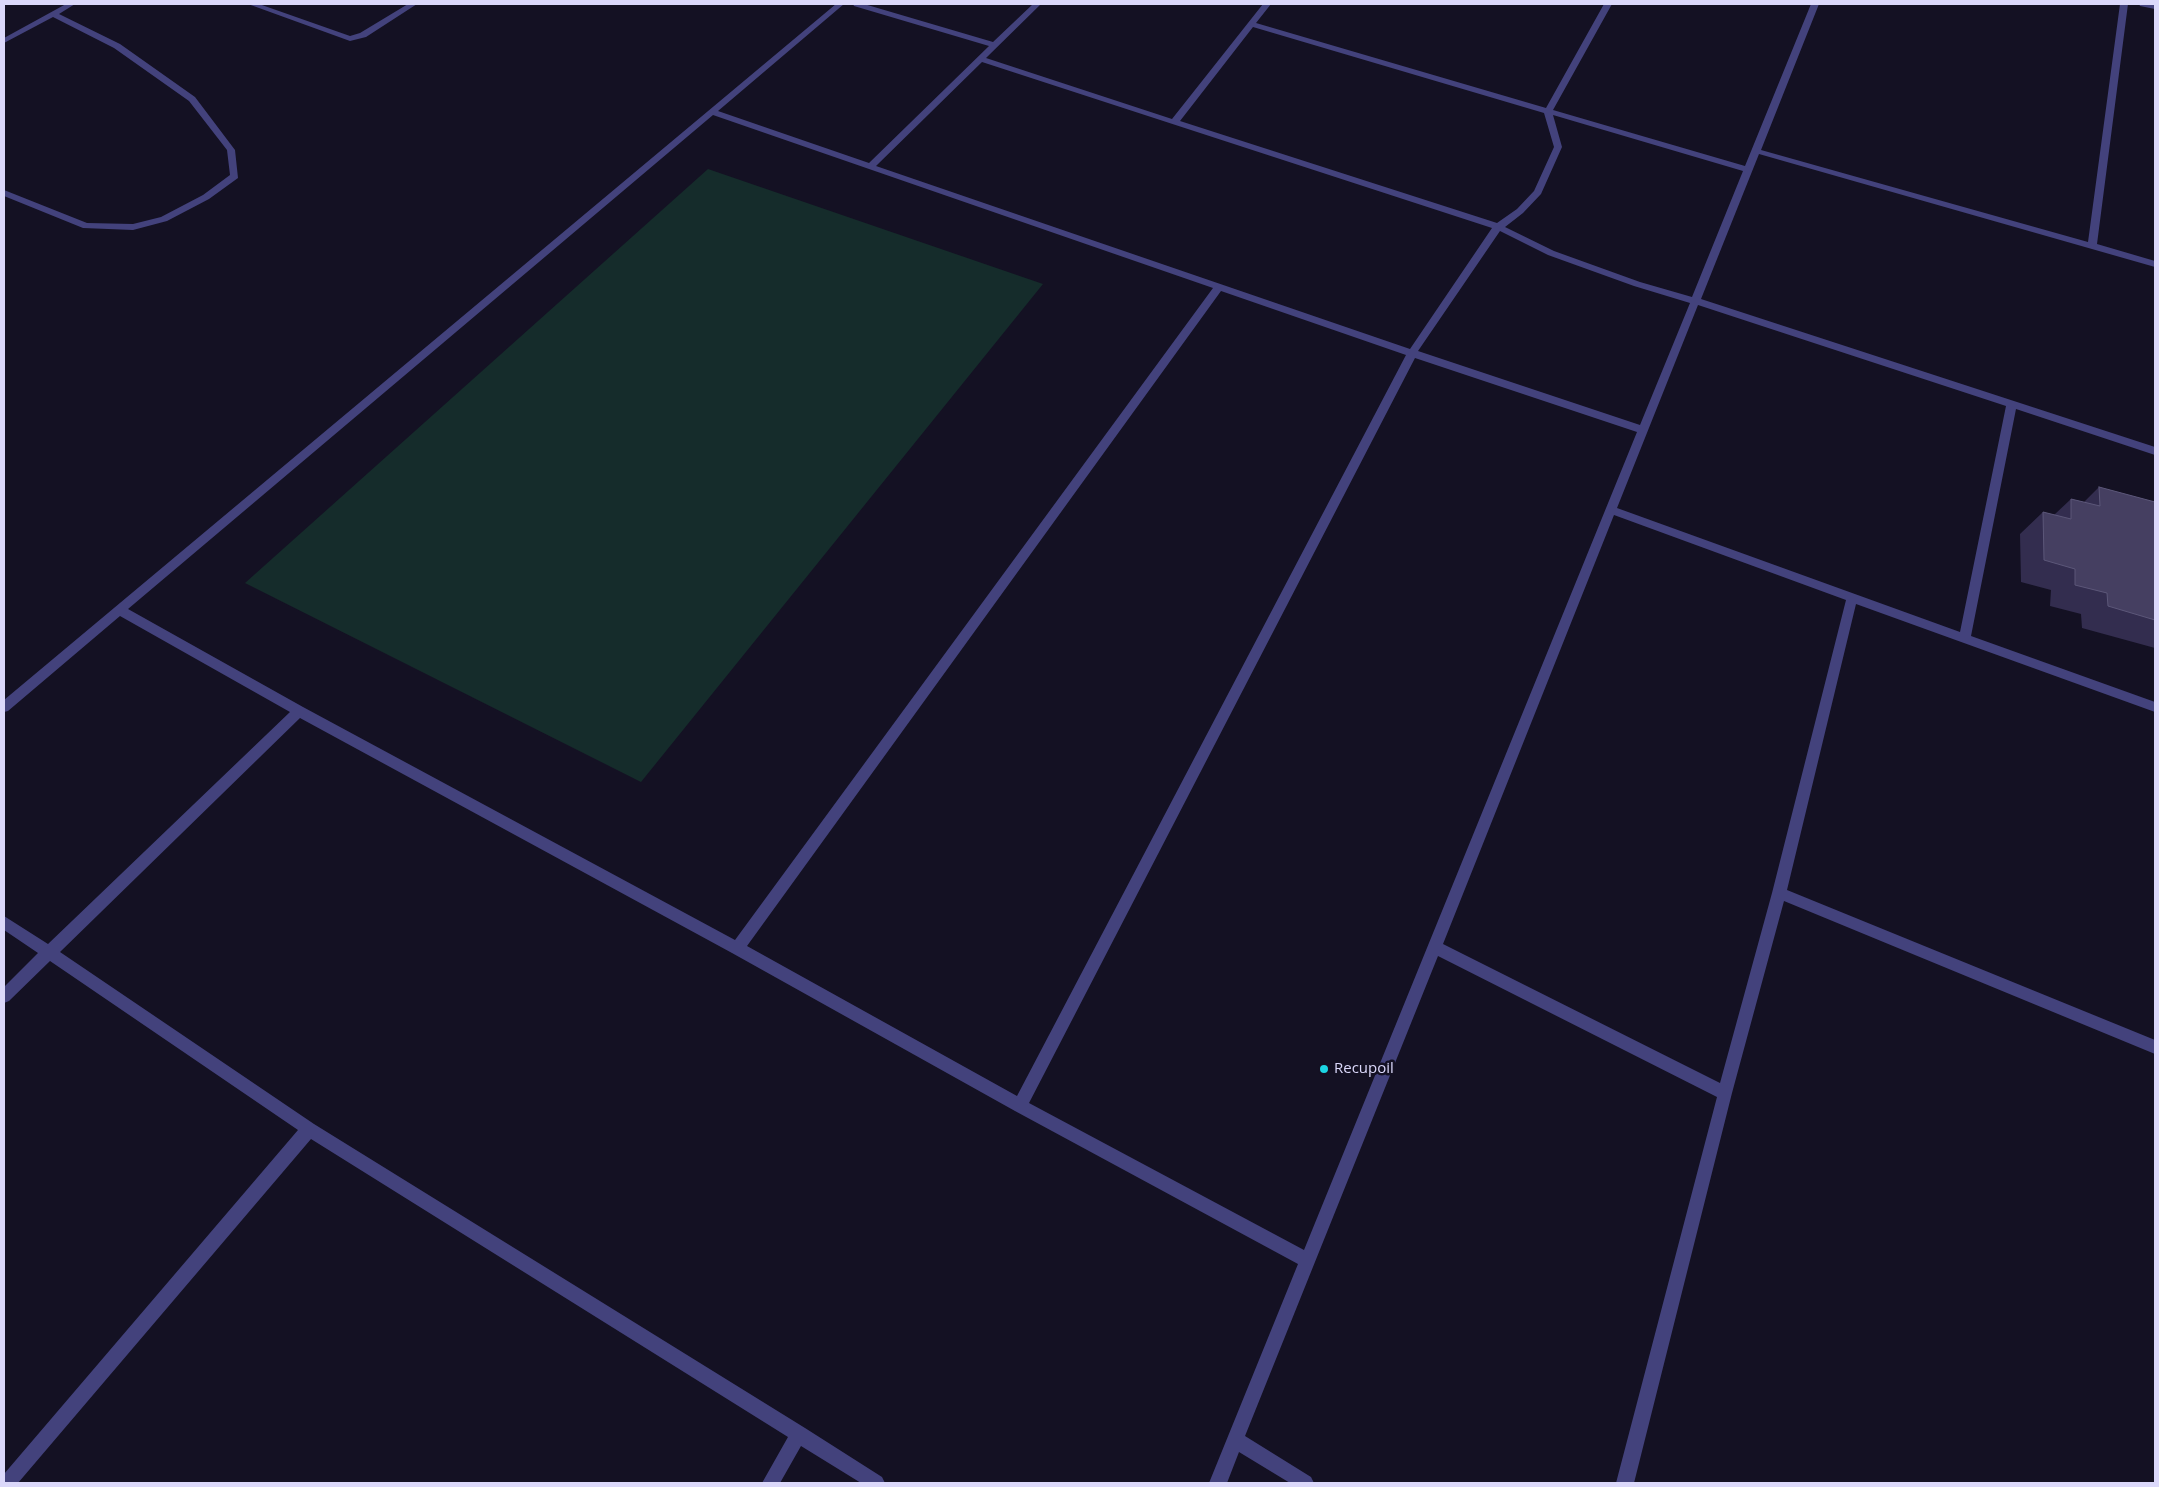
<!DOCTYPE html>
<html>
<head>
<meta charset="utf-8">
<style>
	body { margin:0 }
	#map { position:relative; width:2159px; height:1487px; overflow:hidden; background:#141123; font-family:"Open Sans",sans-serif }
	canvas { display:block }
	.frame { position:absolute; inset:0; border:5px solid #dbd8fa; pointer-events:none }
</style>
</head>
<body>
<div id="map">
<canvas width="2159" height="1487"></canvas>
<div class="frame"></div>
</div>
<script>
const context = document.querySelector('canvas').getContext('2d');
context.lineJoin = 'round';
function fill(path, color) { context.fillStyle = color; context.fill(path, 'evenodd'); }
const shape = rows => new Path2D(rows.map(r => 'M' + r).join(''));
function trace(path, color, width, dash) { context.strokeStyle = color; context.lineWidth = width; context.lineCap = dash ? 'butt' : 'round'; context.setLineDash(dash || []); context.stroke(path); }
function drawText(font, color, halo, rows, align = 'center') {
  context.font = font + ' "Open Sans",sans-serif'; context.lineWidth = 5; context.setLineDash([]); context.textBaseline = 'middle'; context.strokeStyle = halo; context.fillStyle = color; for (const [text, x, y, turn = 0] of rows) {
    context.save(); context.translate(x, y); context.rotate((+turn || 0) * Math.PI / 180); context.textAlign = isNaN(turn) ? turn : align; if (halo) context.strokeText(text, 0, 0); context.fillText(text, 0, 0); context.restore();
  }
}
fill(shape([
	[708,169,1043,284,641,782,245,583]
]), '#152c2b');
fill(shape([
	[66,4,75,4,59,14,120,44,195,97,235,150,238,178,209,199,167,221,133,230,83,228,4,196,4,190,87,223,133,224,161,217,203,195,230,175,227,150,189,101,114,48,53,17,4,43,4,38,66,4],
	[248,4,259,4,350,36,360,33,408,4,417,4,366,37,350,41,248,4],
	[836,4,844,4,718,111,869,163,989,46,854,6,853,4,864,4,993,42,1033,4,1041,4,986,58,1172,119,1263,4,1271,4,1256,23,1546,108,1604,4,1612,4,1553,110,1745,166,1811,4,1819,4,1761,150,2088,242,2120,4,2128,4,2097,244,2155,261,2155,267,1759,154,1701,299,2155,447,2155,455,2016,409,1971,636,2155,702,2155,712,1856,604,1787,890,2155,1040,2155,1054,1784,901,1732,1093,1634,1483,1616,1483,1717,1097,1438,956,1245,1436,1311,1477,1314,1483,1290,1483,1239,1452,1227,1483,1209,1483,1298,1264,1015,1111,732,953,300,718,60,952,314,1124,805,1428,882,1477,885,1483,861,1483,801,1446,780,1483,762,1483,788,1437,311,1139,18,1483,4,1483,4,1474,298,1130,50,961,9,1001,4,1003,4,987,38,953,4,930,4,916,48,944,290,712,120,616,8,711,4,712,4,700,836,4],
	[1253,27,1544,113,1554,147,1534,191,1517,209,1497,223,1180,121,1253,27],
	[982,62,1492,228,1410,349,876,166,982,62],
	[713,115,1213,288,735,940,303,707,128,609,713,115],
	[1553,115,1743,171,1692,297,1640,282,1554,251,1505,227,1523,213,1541,194,1562,147,1553,115],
	[1500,231,1548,255,1634,286,1690,303,1640,425,1418,351,1500,231],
	[1221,291,1406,355,1017,1096,747,946,1221,291],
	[1698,305,2006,406,1960,632,1617,508,1698,305],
	[1415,358,1637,432,1304,1250,1029,1103,1415,358],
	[1614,515,1846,600,1772,893,1720,1083,1443,944,1614,515],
	[2139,4,2155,5,2155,9,2140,6,2139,4]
]), '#43427c');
fill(shape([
	[2099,487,2155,502,2155,648,2082,628,2081,614,2050,606,2051,590,2021,582,2020,534,2043,512,2054,515,2071,499,2084,502]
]), '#332d4f');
const building = shape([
	[2099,487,2155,502,2155,620,2108,606,2107,593,2075,585,2075,569,2044,560,2043,512,2071,519,2071,499,2100,506,2099,487]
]);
fill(building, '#453f61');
trace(building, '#5c5779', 1);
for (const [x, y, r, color] of [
	[1324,1069,5,"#1cd5e3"]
]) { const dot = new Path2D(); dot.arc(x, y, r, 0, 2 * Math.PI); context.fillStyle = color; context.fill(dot); trace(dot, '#141123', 2); }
drawText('15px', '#dbd8fa', '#141123', [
	["Recupoil",1334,1069]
], 'left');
</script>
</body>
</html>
